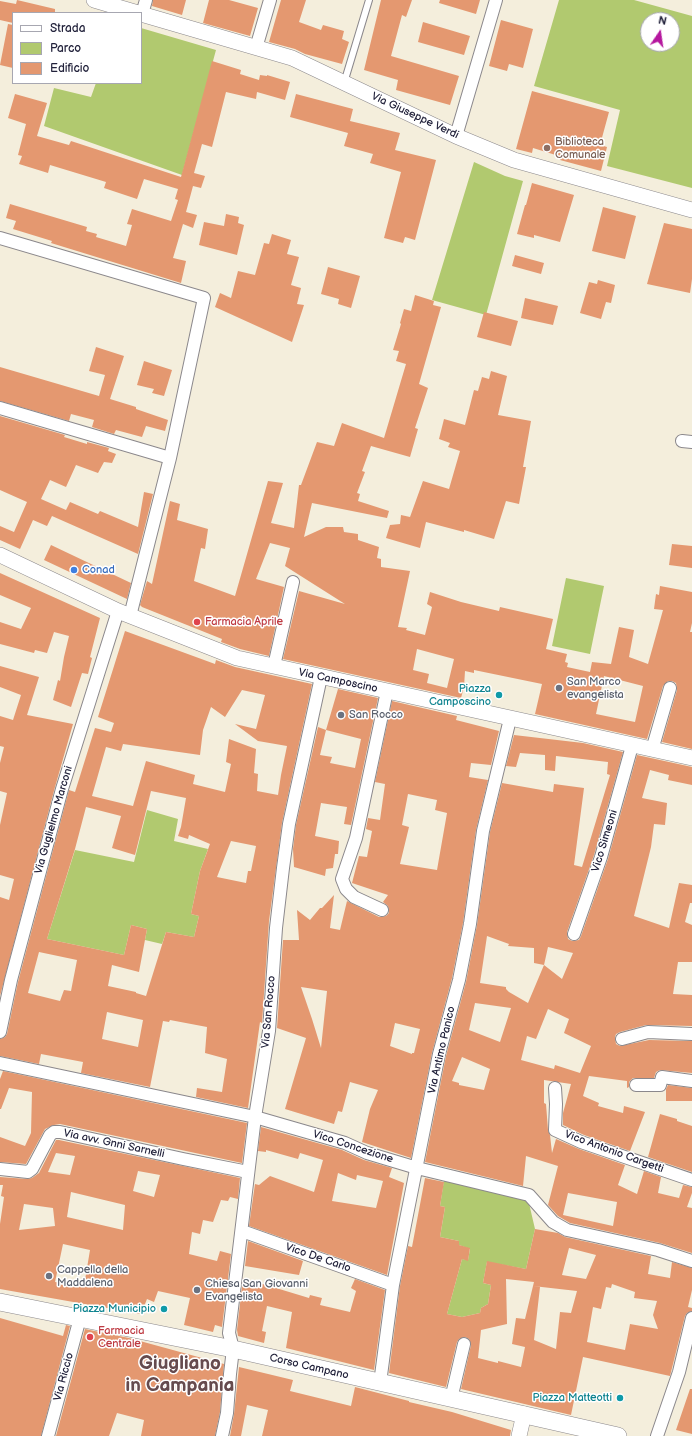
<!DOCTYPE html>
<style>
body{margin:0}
#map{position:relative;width:692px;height:1436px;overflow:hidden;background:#f4eedc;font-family:"Balsamiq Sans",sans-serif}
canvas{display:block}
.legend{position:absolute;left:12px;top:12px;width:130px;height:72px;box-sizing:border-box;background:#fff;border:1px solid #a7a7b1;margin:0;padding:5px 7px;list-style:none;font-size:12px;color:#22223b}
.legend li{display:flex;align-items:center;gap:8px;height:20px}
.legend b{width:20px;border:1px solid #a7a7b1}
.north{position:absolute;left:640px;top:12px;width:40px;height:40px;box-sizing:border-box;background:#fff;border:1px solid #a7a7b1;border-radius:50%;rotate:13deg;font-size:11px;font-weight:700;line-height:16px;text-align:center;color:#22223b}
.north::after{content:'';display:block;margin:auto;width:14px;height:18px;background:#b5179e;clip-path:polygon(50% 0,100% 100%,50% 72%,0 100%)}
</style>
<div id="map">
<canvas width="692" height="1436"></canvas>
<ul class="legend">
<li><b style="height:5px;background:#fff"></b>Strada</li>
<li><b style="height:11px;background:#b1c96f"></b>Parco</li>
<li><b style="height:11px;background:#e49870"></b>Edificio</li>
</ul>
<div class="north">N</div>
</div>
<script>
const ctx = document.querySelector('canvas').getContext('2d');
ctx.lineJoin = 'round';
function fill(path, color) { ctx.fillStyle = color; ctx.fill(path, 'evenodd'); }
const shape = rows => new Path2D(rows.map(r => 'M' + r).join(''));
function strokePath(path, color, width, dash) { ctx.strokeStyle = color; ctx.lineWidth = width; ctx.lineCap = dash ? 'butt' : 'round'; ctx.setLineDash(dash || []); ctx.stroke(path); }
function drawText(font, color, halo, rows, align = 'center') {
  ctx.font = font + ' "Balsamiq Sans",sans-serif'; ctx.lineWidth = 3; ctx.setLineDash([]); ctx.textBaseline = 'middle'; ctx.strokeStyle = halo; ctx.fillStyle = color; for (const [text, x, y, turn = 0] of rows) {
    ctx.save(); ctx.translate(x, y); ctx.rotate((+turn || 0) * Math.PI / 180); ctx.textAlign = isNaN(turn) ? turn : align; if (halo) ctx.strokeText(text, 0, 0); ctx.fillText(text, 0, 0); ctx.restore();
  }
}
const green = shape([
 [559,0,634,0,692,16,692,188,607,166,620,110,534,86],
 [648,20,672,20,672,44,648,44],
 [141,28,216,50,182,175,44,126,54,88,91,97,96,83,141,83],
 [474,162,505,176,523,181,486,315,432,300],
 [566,578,604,586,590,654,552,646],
 [147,810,178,819,174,841,208,849,200,871,191,914,199,916,194,937,166,932,162,944,145,940,147,929,131,925,124,955,47,939,75,850,134,862],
 [444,1180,528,1199,535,1229,526,1269,487,1262,483,1283,491,1285,488,1304,481,1308,480,1313,462,1317,447,1314,462,1259,468,1260,470,1249,459,1245,459,1241,440,1237,445,1207,440,1206]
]);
const building = shape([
 [17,0,55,9,55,13,13,13,13,23,0,20,0,1,16,4],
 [153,0,186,0,182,15,152,6],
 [209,0,229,0,258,8,250,36,203,23],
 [281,0,306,0,299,22,321,30,323,25,344,31,342,39,349,42,342,64,305,54,295,49,269,42],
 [381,0,412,0,406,17,402,15,391,56,459,76,450,105,396,90,398,80,364,70],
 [440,0,480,0,476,14,439,3],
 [501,20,533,29,523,68,509,64,507,71,489,66],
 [423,22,470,36,464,55,418,42],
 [8,24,13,25,13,68,0,65],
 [212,61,241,70,240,74,259,80,260,75,267,76,267,75,290,82,285,100,257,92,256,99,226,92,212,147,202,144,194,173,205,176,201,188,193,186,186,212,197,215,193,228,183,224,173,258,186,261,181,283,51,243,52,241,13,229,16,221,6,218,10,204,87,227,86,231,97,234,96,237,126,246,132,225,127,224,132,209,171,221,178,200,175,199,178,189,144,179,137,199,104,188,106,182,50,165,48,173,19,164,22,156,18,155,26,124,8,118,15,94,47,103,37,136,69,145,71,141,181,177],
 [532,91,609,112,600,145,607,147,601,171,560,160,559,156,533,148,532,153,516,149],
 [296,94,353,109,350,121,400,133,395,150,436,160,415,240,405,237,403,243,384,238,401,172,370,163,373,154,344,146,348,133,290,117],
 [532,183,574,195,560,242,534,235,534,238,517,234,525,205,526,205],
 [603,207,636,216,625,259,592,251],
 [226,214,239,217,238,223,244,225,237,255,199,245,204,222,224,226],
 [664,223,692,229,692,279,690,293,647,284],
 [272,234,291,240,287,254,299,257,291,285,301,288,297,304,304,305,292,342,215,307,220,293,231,298,238,271,255,275,264,243,269,244],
 [515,255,544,263,541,274,512,266],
 [328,267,360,276,351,308,338,304,339,299,321,294],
 [598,280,615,285,611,303,606,302,601,319,580,313,589,282,597,284],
 [415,295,434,301,433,305,441,307,419,384,428,388,415,428,418,429,410,457,371,446,362,471,365,472,357,493,360,494,358,501,389,511,387,518,312,503,304,537,326,527,343,527,344,532,358,534,358,540,379,547,377,558,381,559,381,567,410,571,398,627,407,628,406,630,425,635,432,607,427,604,430,592,461,602,499,611,500,607,553,619,546,649,567,654,565,662,568,663,567,667,590,672,592,662,611,664,619,627,634,630,629,657,648,664,663,610,654,609,656,594,659,595,660,586,692,592,692,623,690,632,692,632,692,749,662,742,677,690,676,683,672,681,668,681,663,686,647,739,535,714,542,684,474,670,474,673,465,671,464,687,461,698,283,659,299,591,345,604,285,566,290,548,270,543,256,579,284,587,269,656,240,649,221,642,222,639,142,607,140,605,147,581,152,584,170,501,180,504,177,520,208,529,205,549,201,548,194,581,235,596,268,481,283,483,271,523,294,528,299,485,301,485,317,442,334,446,342,423,384,438,406,364,396,361,399,351,393,350,401,324,400,323,404,309,411,311],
 [417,649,454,659,447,688,427,683,429,674,413,670],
 [604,676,643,686,635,722,596,714],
 [525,298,558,306,553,325,521,318],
 [484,312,518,321,511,346,477,337],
 [96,347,124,356,110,399,136,407,136,409,168,420,165,431,146,426,142,437,116,430,114,434,92,427,94,420,71,414,69,421,0,401,0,367,99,396,105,375,89,371],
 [144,361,172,370,164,396,152,393,154,389,137,385],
 [491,371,507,376,498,415,531,421,523,467,526,467,519,504,506,501,494,539,464,530,464,532,426,522,420,548,386,538,390,525,400,524,401,515,410,517,423,481,449,489,460,451,448,447,450,443,439,439,444,419,465,425,474,390,478,391,482,377,489,379],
 [0,416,65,435,64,437,87,444,87,442,109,448,108,451,116,454,112,463,104,462,98,473,76,465,66,487,50,480,41,499,66,510,70,502,98,514,100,511,138,527,144,492,153,494,138,554,52,516,47,526,33,520,20,549,0,540,0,526,14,532,27,502,0,490],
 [672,544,692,546,692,568,669,565],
 [51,545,131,583,127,599,44,560],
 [0,573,100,618,90,657,92,658,88,674,82,673,71,707,53,700,58,680,60,681,64,657,69,636,54,632,47,653,35,650,34,653,0,644,0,622,21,629,31,608,0,595],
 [125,631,215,664,216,660,235,667,312,684,282,823,269,921,262,1023,260,1022,248,1108,196,1097,197,1088,222,1092,227,1059,205,1053,207,1027,170,1020,169,1022,163,1021,150,1087,81,1073,83,1062,41,1054,39,1064,0,1056,0,1039,5,1037,7,1034,18,982,69,790,75,792,95,728,111,732,114,723,98,717],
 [242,690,265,695,256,729,235,724,258,741,287,746,281,775,278,795,257,791,258,774,254,773,256,749,229,739,226,762,231,764,225,792,193,784,195,775,146,761,133,806,92,796,106,747,121,751,123,744,200,755,203,730,211,707,225,717],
 [151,791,186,798,181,827,178,836,188,839,189,835,210,844,200,871,191,914,199,916,194,937,166,932,146,996,136,993,136,992,108,986,112,965,139,972,147,929,131,925,124,955,47,939,75,849,86,807,121,816,112,848,135,855],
 [231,841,256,846,251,871,248,871,246,883,217,877],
 [39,952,77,960,71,991,64,990,60,1001,28,993],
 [107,1012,143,1020,138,1047,102,1039],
 [0,666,39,677,27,715,73,724,55,787,0,996,0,897,9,900,14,879,0,875,0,825,7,793,0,791,0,763,4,747,0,746,0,716,13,720,21,695,0,687],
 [338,689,378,698,351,825,344,824,347,807,321,803,315,836,339,841,338,854,335,854,333,868,326,869,325,876,294,867,293,849,296,825,318,727,326,730,320,755,332,757,330,763,355,768,361,739,326,730],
 [392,701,457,716,456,720,499,731,491,765,471,763,469,777,488,780,476,830,463,923,452,978,432,1053,411,1158,362,1142,370,1109,378,1090,350,1082,342,1112,338,1111,334,1124,285,1109,306,1038,277,1028,283,940,299,940,297,910,310,920,320,908,322,908,334,895,330,928,340,930,347,901,379,917,386,916,389,913,388,906,383,902,388,895,352,883,359,856,367,857,372,831,366,829,368,818,380,820,385,784,375,782],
 [408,794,437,800,435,810,447,813,437,870,400,864,409,827,402,825],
 [301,987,327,991,321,1048,312,1019],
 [395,1023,420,1029,414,1053,412,1053,412,1054,390,1046],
 [514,735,583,743,623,752,594,855,567,932,568,939,572,941,579,940,581,936,608,859,637,755,692,767,692,785,668,780,669,775,650,770,642,798,667,803,665,825,654,824,651,847,634,916,669,928,679,883,692,885,692,903,690,903,685,922,692,925,692,962,678,962,673,994,692,995,692,1026,646,1025,620,1032,616,1034,615,1037,616,1044,620,1046,649,1040,692,1041,692,1073,660,1070,656,1072,654,1078,633,1078,629,1082,629,1087,627,1088,627,1081,589,1076,583,1096,599,1103,598,1106,623,1113,624,1106,645,1112,630,1151,584,1135,563,1125,563,1113,571,1084,544,1080,544,1103,546,1104,548,1130,550,1135,552,1153,556,1139,579,1149,625,1165,618,1185,637,1194,644,1171,661,1177,658,1193,679,1198,683,1185,692,1187,692,1193,687,1207,692,1208,692,1253,660,1243,570,1223,558,1216,548,1205,558,1166,526,1156,523,1186,425,1162,446,1056,466,982,477,925,490,832,502,783,553,792,554,784,584,788,574,865,582,867,610,775,607,774,608,762,556,756,555,771,545,770,545,755,520,753,516,767,506,766],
 [487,936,509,944,508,946,534,948,534,963,544,965,548,947,573,953,562,979,544,965,528,1003,509,992,506,989,506,987,480,983],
 [475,1003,511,1008,500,1042,469,1030],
 [548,1009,569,1019,564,1033,591,1046,580,1073,555,1065,554,1069,521,1060,527,1036,536,1039],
 [462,1057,490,1069,484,1090,459,1085,459,1083,452,1081],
 [568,1193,617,1202,613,1226,563,1215],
 [3,1071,247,1123,242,1163,60,1124,54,1125,45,1129,26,1164,0,1162,0,1137,25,1146,31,1133,32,1092,9,1088,1,1109,0,1109,0,1079],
 [668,1085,692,1088,692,1101,666,1101,666,1089],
 [660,1114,677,1119,677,1121,692,1126,692,1172,648,1157],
 [261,1127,342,1150,364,1160,392,1168,389,1177,404,1183,387,1275,249,1226,255,1184,259,1185,270,1176,314,1192,323,1160,300,1153,298,1159,266,1150,266,1152,258,1151],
 [338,1173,356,1180,357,1175,383,1181,376,1208,332,1201],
 [56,1140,59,1140,240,1178,238,1199,230,1197,228,1201,221,1200,213,1222,203,1220,200,1234,192,1232,189,1254,217,1261,220,1251,231,1254,222,1327,215,1325,213,1332,184,1325,190,1298,158,1291,154,1302,147,1299,141,1314,0,1289,0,1224,4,1197,1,1196,3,1185,0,1185,0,1177,27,1179,32,1178,39,1173],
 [56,1153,75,1156,70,1175,48,1172],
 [138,1171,160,1175,154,1197,133,1191],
 [71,1192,125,1205,123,1230,67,1217],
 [24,1204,53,1208,55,1226,19,1230],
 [63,1244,90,1250,84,1286,55,1282],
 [425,1178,444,1182,440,1206,445,1207,440,1237,459,1241,459,1245,470,1248,468,1261,462,1259,447,1314,462,1317,480,1313,481,1308,488,1304,491,1285,483,1283,487,1261,526,1269,535,1229,558,1233,565,1237,651,1256,648,1274,670,1278,672,1262,692,1268,692,1290,688,1307,692,1308,692,1311,687,1313,685,1316,670,1376,583,1357,571,1415,461,1389,471,1345,469,1339,465,1337,459,1339,457,1342,446,1387,389,1373,400,1286,408,1246,412,1247],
 [569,1248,596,1255,586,1279,562,1275],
 [506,1279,534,1282,533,1286,577,1291,571,1313,560,1312,556,1349,534,1340,540,1287,533,1286,525,1319,516,1318,512,1344,525,1347,521,1367,498,1361,498,1363,478,1358,481,1330,507,1324],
 [612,1284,635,1292,634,1298,657,1301,653,1315,658,1329,630,1324,625,1350,587,1342,593,1307,601,1309,606,1287,611,1288],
 [248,1241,303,1261,299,1275,245,1266],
 [243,1278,309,1298,310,1295,322,1298,320,1305,350,1312,356,1291,351,1288,355,1279,385,1290,374,1370,286,1348,292,1312,267,1306,262,1331,266,1332,264,1343,238,1336,237,1330],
 [0,1318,63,1336,66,1325,70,1326,41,1436,0,1436],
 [85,1329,129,1338,224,1364,220,1412,215,1436,141,1436,144,1420,117,1413,109,1436,56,1436],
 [239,1367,293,1380,290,1391,351,1406,355,1387,409,1401,409,1402,452,1412,511,1430,510,1436,262,1436,268,1410,247,1405,241,1436,230,1436,234,1414],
 [690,1389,692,1389,692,1434,676,1430]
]);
const service = shape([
 [344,83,369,0]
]);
const minor = shape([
 [142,14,146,0],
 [256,48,270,0],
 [456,136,496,0],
 [0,238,204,298,170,458,130,616],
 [0,408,170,458],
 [682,441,692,442],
 [274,666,293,582],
 [652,750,670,688],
 [382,910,354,897,346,889,342,879,356,838,387,691],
 [574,934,601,857,632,746],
 [0,1032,11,980,62,789,118,611],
 [622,1039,648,1032,692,1034],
 [0,1063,255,1117,345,1143,367,1153,417,1168,529,1195,553,1222,567,1230,658,1250,692,1261],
 [636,1085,660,1085,662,1077,692,1081],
 [555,1088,556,1104,555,1130,581,1142,692,1180],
 [0,1169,28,1172,32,1169,50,1135,54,1132,60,1132,183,1159,248,1172],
 [242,1231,393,1285],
 [380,1383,393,1285,439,1054,459,980,470,924,483,831,510,719],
 [451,1399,464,1344],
 [48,1436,80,1318],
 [222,1436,227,1413,230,1374,233,1349,229,1333,255,1117,269,1031,276,928,283,868,289,824,321,677],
 [657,1436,679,1372,692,1318]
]);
const tertiary = shape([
 [94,0,138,13],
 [141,14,292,58,456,136,514,160,692,210],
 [0,555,118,611,237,658,692,758],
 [519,1436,524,1414]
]);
const secondary = shape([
 [0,1302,233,1349,618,1436]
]);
const markers = [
 [547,148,4,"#8d6e63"],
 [74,570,4,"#3f7fe0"],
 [197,622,4,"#e0444e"],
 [559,688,4,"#6b7280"],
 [499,695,4,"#0f9aa8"],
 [341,715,4,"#6b7280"],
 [49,1276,4,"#6b7280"],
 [197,1290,4,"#6b7280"],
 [164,1309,4,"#0f9aa8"],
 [90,1337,4,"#e0444e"],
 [620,1398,4,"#0f9aa8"]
];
const streetNames = [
 ["Via Giuseppe Verdi",415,116,25],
 ["Via Camposcino",338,681,12],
 ["Via Guglielmo Marconi",54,820,-74],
 ["Vico Simeoni",605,841,-73],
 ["Via San Rocco",269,1012,-85],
 ["Via Antimo Panico",442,1050,-77],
 ["Via avv. Gnni Sarnelli",114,1144,12],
 ["Vico Concezione",353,1147,18],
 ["Vico Antonio Cargetti",614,1152,20],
 ["Vico De Carlo",318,1258,19],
 ["Corso Campano",309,1367,13],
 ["Via Riccio",64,1377,-75]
];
const educationNames = [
 ["Biblioteca",555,142],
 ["Comunale",555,155]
];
const shopNames = [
 ["Conad",82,570]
];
const healthNames = [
 ["Farmacia Aprile",205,622],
 ["Farmacia",98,1331],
 ["Centrale",98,1344]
];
const worshipNames = [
 ["San Marco",567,682],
 ["evangelista",567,695],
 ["San Rocco",349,715],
 ["Cappella della",57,1270],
 ["Maddalena",57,1283],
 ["Chiesa San Giovanni",205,1284],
 ["Evangelista",205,1297]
];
const cultureNames = [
 ["Piazza",491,689],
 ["Camposcino",491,702],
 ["Piazza Municipio",156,1309],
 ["Piazza Matteotti",612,1398]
];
const townNames = [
 ["Giugliano",180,1364],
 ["in Campania",180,1386]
];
fill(green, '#b1c96f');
fill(building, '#e49870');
strokePath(service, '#8b888c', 8);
strokePath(minor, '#8b888c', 14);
strokePath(tertiary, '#8b888c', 16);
strokePath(secondary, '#8b888c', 18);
strokePath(service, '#fff', 6);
strokePath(minor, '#fff', 12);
strokePath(tertiary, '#fff', 15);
strokePath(secondary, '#fff', 17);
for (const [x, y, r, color] of markers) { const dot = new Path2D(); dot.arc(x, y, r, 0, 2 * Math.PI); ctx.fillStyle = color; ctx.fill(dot); strokePath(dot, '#fff', 1.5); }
drawText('11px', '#22223b', '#fff', streetNames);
drawText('11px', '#785e54', '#fff', educationNames, 'left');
drawText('11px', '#366cbe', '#fff', shopNames, 'left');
drawText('11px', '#be3a42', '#fff', healthNames, 'left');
drawText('11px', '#5b616d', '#fff', worshipNames, 'left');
drawText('11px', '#0d838f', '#fff', cultureNames, 'right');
drawText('bold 19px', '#664b4e', '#fff', townNames);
</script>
